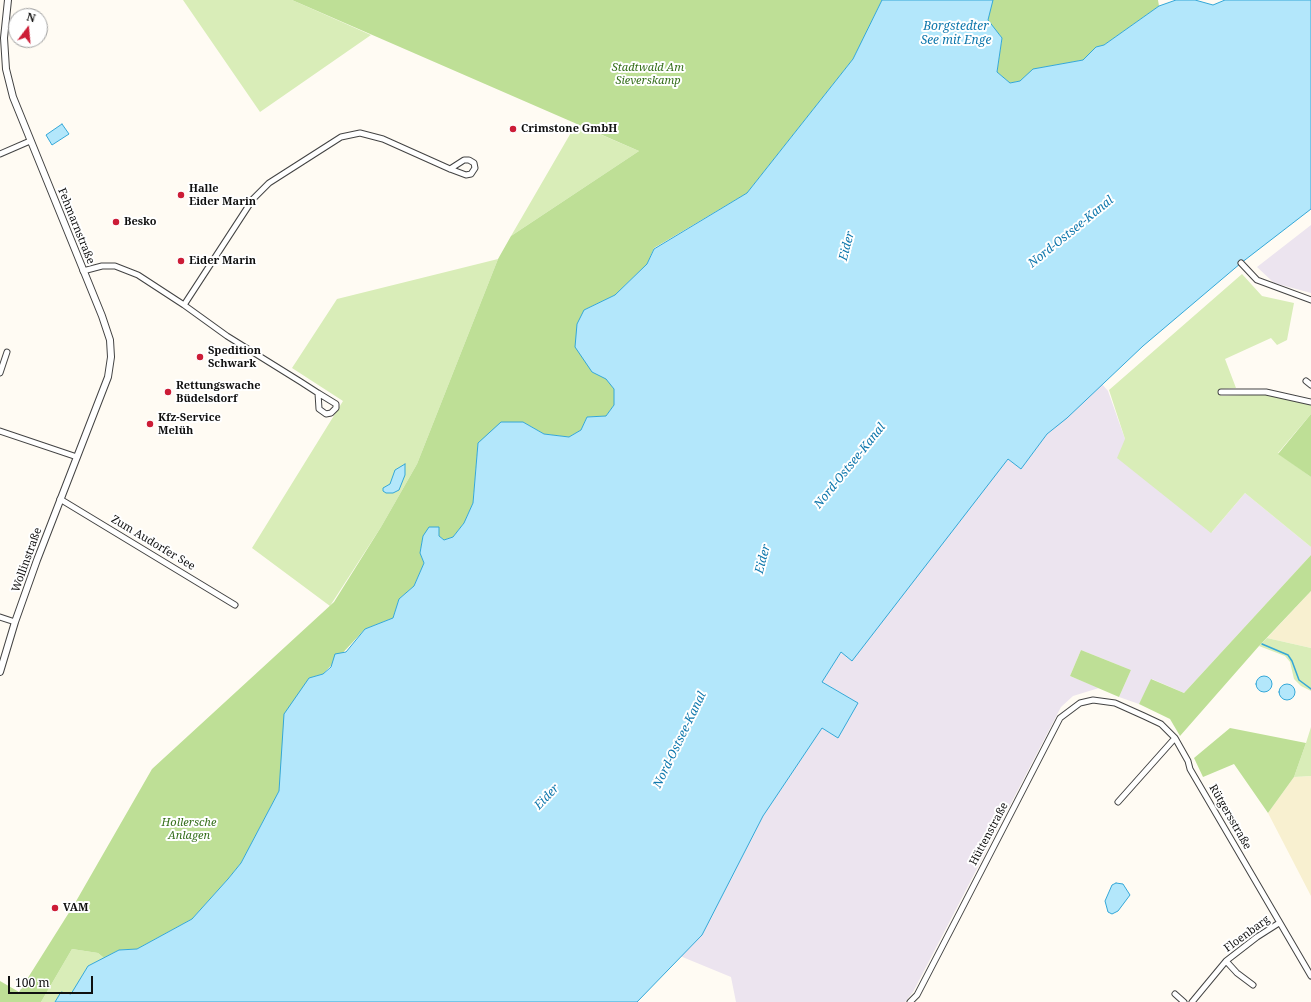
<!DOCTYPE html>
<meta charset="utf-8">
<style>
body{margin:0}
#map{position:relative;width:1311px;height:1002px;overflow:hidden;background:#fffbf3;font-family:"Noto Serif",serif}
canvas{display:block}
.north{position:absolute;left:8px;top:8px;width:40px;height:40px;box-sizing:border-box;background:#fff;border:1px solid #9f9f9f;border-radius:50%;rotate:16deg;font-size:11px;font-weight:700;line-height:16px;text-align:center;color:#101010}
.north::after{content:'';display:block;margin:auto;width:14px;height:18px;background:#cc1c36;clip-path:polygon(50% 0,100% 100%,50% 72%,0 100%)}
.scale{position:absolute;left:8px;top:976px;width:85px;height:18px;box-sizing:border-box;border:2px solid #101010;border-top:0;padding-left:5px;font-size:12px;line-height:14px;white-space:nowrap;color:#101010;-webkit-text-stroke:3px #fff;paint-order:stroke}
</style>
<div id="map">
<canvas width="1311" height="1002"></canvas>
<div class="north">N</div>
<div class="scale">100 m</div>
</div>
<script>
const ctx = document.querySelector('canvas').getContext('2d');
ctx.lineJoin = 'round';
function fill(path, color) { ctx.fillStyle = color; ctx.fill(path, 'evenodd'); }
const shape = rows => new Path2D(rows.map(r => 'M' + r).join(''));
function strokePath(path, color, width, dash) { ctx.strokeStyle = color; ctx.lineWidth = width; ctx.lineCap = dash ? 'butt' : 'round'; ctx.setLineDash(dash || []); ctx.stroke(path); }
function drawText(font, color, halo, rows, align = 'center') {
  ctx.font = font + ' "Noto Serif",serif'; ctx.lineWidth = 4; ctx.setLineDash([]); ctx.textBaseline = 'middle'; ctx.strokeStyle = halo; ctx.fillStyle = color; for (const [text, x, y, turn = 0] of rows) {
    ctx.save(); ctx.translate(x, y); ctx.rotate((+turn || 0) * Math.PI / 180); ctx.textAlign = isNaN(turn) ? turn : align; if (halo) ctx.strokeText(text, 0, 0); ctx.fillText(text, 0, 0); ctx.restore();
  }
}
const industrial = shape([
 [1311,225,1311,293,1274,283,1257,267],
 [1102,384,1108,391,1125,439,1212,532,1245,493,1311,547,1311,555,1184,693,1152,679,1139,704,1119,697,1131,670,1081,650,1070,676,1099,688,1073,696,1061,707,913,992,905,1002,736,1002,731,977,680,956,702,935,763,816,822,728,838,738,858,703,822,682,841,652,852,660,1008,458,1021,469,1047,434]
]);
const farmland = shape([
 [1311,591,1311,648,1267,638],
 [1311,776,1311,896,1268,813,1294,777]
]);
const green = shape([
 [183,0,292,0,371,35,260,112],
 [576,124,639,151,511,236],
 [498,259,417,464,381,527,330,606,252,548,343,401,292,368,337,299],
 [1242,274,1262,296,1294,303,1287,340,1277,345,1271,338,1225,359,1236,388,1219,389,1221,396,1266,394,1311,405,1311,414,1278,453,1311,477,1311,547,1245,493,1211,533,1117,458,1125,439,1109,390],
 [1267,638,1311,648,1311,691,1301,686,1294,679,1290,662,1285,656,1259,646],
 [1311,727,1311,776,1294,777,1306,743],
 [72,949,98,953,104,958,88,966,71,995,61,993,55,1002,41,1002]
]);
const forest = shape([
 [292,0,882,0,853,59,747,193,654,248,647,264,615,295,584,310,592,372,607,379,614,389,614,405,606,416,587,417,581,430,569,437,544,434,523,422,478,443,473,503,464,523,453,537,444,540,439,536,423,536,420,553,424,563,414,586,399,599,393,618,365,629,323,674,309,678,281,772,279,791,241,863,228,879,192,919,137,949,119,950,104,958,98,953,72,949,41,1002,0,1002,0,981,19,992,75,903,152,769,334,602,381,527,417,464,498,259,511,236,639,151],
 [993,0,1158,0,1159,6,1104,45,1096,47,1083,60,1034,69,1020,81,1010,83,997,72,1002,38,987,20],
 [1311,414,1311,477,1278,454],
 [1311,555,1311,591,1259,646,1180,736,1170,719,1139,704,1151,679,1184,693],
 [1081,650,1131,670,1119,697,1070,676],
 [1230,728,1306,743,1294,777,1268,813,1234,764,1203,777,1194,758]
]);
const water = shape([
 [882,0,993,0,988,20,1002,38,997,72,1010,83,1020,81,1033,69,1083,60,1096,47,1104,45,1159,6,1176,0,1195,0,1213,5,1225,0,1311,0,1311,209,1241,263,1143,346,1067,418,1047,434,1021,469,1008,459,852,661,841,652,822,682,858,703,838,738,822,728,763,816,702,935,637,1002,55,1002,61,992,71,994,88,966,119,950,137,949,192,919,228,879,241,863,279,791,284,714,309,678,323,674,331,667,335,654,346,652,365,629,393,618,399,599,414,586,424,563,420,553,423,536,429,527,439,527,439,536,444,540,453,537,464,523,473,503,478,443,501,422,523,422,544,434,569,437,581,430,587,417,606,416,614,405,614,389,606,379,592,372,575,347,577,324,584,310,615,295,647,264,654,249,747,193,853,59,882,0],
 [62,124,69,134,52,145,46,135,62,124],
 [405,464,405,475,399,490,393,493,386,493,383,491,383,488,390,484,395,470,405,464],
 '1256 684a8 8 0 1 1 16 0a8 8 0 1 1-16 0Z',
 '1279 692a8 8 0 1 1 16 0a8 8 0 1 1-16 0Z',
 [1116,883,1123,884,1130,895,1118,911,1112,914,1108,912,1105,901,1112,885,1116,883]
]);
const stream = shape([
 [1262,644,1288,655,1292,661,1299,680,1311,689]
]);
const minor = shape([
 [0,154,30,141],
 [1241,263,1257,280,1311,300],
 [83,271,102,266,115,266,138,275,184,305,227,336,301,382,318,393,336,404,336,408,331,413,326,414,319,409,318,393],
 [184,305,253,199,269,183,341,137,360,133,383,139,450,169,466,175,471,174,475,168,474,163,469,160,464,160,450,169],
 [0,373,7,352],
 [1306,381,1311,385],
 [1221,392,1266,392,1311,402],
 [0,431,77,457],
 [60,499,235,605],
 [0,617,15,622],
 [1118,802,1175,738],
 [1226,961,1237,973,1253,985],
 [1175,994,1184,1002],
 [910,1002,917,995,958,916,1060,718,1080,703,1093,700,1115,703,1144,716,1161,724,1175,738,1188,761,1190,769,1311,976],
 [1192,1002,1226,961,1257,937,1279,923]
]);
const tertiary = shape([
 [0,672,15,622,37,560,108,377,111,357,110,340,102,316,13,97,6,69,4,38,8,0]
]);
const markers = [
 [513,129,4,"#cc1c36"],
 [181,195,4,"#cc1c36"],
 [116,222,4,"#cc1c36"],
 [181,261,4,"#cc1c36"],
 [200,357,4,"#cc1c36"],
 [168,392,4,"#cc1c36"],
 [150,424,4,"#cc1c36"],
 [55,908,4,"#cc1c36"]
];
const parkNames = [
 ["Stadtwald Am",648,68],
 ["Sieverskamp",648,81],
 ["Hollersche",189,823],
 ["Anlagen",189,836]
];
const poiNames = [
 ["Crimstone GmbH",521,129],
 ["Halle",189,189],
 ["Eider Marin",189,202],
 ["Besko",124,222],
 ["Eider Marin",189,261],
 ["Spedition",208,351],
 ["Schwark",208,364],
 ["Rettungswache",176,386],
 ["Büdelsdorf",176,399],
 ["Kfz-Service",158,418],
 ["Melüh",158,431],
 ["VAM",63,908]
];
const streetNames = [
 ["Fehmarnstraße",76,226,68],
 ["Zum Audorfer See",153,543,31],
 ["Wollinstraße",27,560,-70],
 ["Rütgersstraße",1230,817,60],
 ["Hüttenstraße",989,834,-62],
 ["Floenbarg",1247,934,-36]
];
const waterNames = [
 ["Borgstedter",956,27],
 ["See mit Enge",956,41],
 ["Nord-Ostsee-Kanal",1071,232,-39],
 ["Eider",847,246,-75],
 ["Nord-Ostsee-Kanal",850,466,-51],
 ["Eider",763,559,-75],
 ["Nord-Ostsee-Kanal",680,740,-64],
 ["Eider",547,797,-46]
];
fill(industrial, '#ece4ef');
fill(farmland, '#f8f0d0');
fill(green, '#d9edb8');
fill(forest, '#bedf96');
fill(water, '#b3e7fb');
strokePath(water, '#34a7d7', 1);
strokePath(stream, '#34a7d7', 1.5);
strokePath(minor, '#434343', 7);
strokePath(tertiary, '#434343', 8);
strokePath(minor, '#fff', 5);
strokePath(tertiary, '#fff', 6);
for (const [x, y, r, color] of markers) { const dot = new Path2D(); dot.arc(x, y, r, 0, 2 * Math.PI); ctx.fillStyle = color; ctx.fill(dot); strokePath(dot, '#fff', 1.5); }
drawText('italic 11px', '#346e1a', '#fff', parkNames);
drawText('bold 11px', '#101010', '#fff', poiNames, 'left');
drawText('11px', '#101010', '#fff', streetNames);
drawText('italic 12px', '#0e77ac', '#fff', waterNames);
</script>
